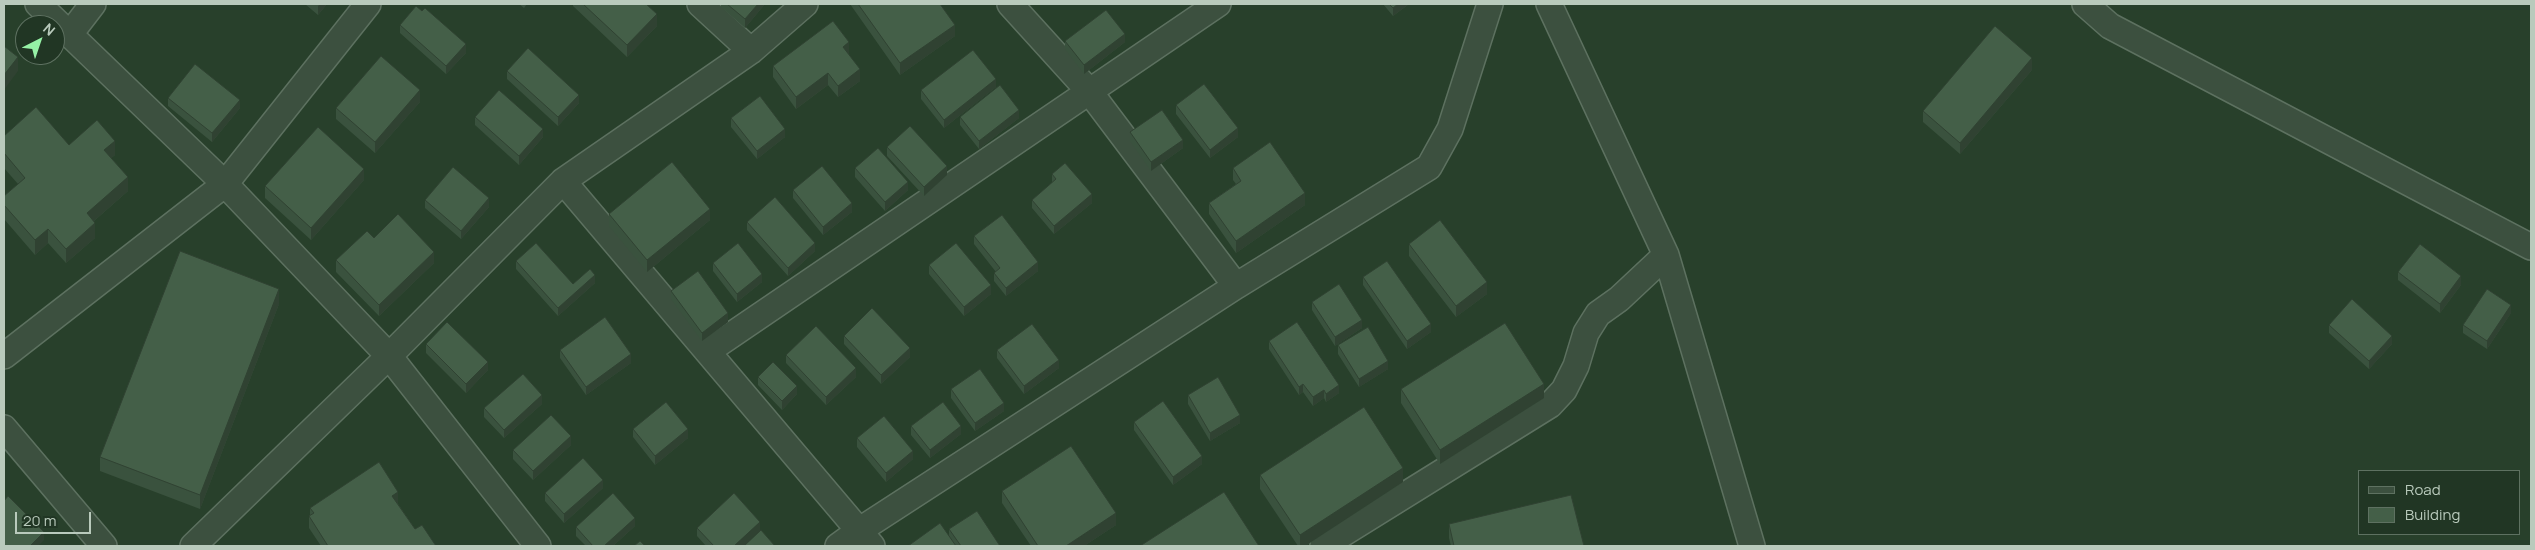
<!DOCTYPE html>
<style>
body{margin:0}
#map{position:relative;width:2535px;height:550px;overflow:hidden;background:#28402b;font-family:Manrope,sans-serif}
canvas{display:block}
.frame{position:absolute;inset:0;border:5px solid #b9cabc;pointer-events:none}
.legend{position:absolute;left:2358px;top:470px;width:162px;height:65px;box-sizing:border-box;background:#213624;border:1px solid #5e7161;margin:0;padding:6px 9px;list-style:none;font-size:15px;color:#b9cabc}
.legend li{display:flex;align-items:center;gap:10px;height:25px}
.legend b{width:25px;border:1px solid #5e7161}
.north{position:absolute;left:15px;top:15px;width:50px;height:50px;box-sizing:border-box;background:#213624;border:1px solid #5e7161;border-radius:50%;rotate:41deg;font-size:14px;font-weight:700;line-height:20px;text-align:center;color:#b9cabc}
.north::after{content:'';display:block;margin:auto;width:18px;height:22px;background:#96f2a6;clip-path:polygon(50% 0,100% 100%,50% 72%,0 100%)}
.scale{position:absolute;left:15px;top:512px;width:76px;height:22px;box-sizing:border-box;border:2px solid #b9cabc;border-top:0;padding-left:6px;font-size:15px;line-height:18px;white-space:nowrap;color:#b9cabc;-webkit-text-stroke:4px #213624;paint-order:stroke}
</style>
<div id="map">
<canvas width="2535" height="550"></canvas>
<div class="frame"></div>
<ul class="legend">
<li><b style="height:6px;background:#3c503f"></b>Road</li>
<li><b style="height:14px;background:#445f48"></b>Building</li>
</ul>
<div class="north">N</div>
<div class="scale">20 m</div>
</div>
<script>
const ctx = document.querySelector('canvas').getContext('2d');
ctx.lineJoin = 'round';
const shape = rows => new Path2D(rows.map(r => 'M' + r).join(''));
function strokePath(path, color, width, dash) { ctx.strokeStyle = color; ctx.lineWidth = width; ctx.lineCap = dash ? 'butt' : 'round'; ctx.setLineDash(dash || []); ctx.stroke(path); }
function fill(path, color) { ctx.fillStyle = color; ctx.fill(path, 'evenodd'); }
const minor = shape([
 [38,4,225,184,389,356,538,546],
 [700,4,751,51],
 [1010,4,1089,91,1236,286],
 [1549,4,1666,255,1752,546],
 [2085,4,2110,26,2531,247],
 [70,34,93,4],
 [563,181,872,546],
 [708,351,1218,4],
 [4,356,225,184,368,4],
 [4,428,104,546],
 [193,546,389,356,563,181,751,51,805,4],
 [838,546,860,530,1236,286,1429,167,1450,129,1490,4],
 [1323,546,1550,405,1564,390,1576,366,1586,333,1598,314,1619,299,1666,255]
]);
const wall = shape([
 [305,4,327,4,318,15],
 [519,4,527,4,524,8],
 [573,4,646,4,657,26,627,57,573,6],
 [721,4,765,4,745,28,721,7],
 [850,4,940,4,955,36,900,75],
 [1383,4,1409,4,1393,16],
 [400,25,466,53,446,74,400,33],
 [1065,41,1125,42,1084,74,1065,49],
 [849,54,860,81,838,97,828,85,796,109,773,77,773,66],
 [2032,70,1960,154,1923,122,1923,111],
 [507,71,579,103,558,126,507,79],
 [996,87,944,128,921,99,921,90],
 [168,98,240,108,212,142,168,106],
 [420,102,375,153,336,119,336,108],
 [1176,105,1238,137,1210,158,1176,114],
 [475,117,543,137,519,165,475,125],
 [960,117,1019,118,979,149,960,125],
 [731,118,785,137,757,159,731,127],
 [1130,132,1183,148,1151,171,1130,141],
 [4,136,69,145,115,155,111,158,128,191,94,221,95,238,66,263,48,243,35,255,4,219,4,196,18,184,4,168],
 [887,147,947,175,924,196,887,156],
 [855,168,908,190,885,211,855,177],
 [1233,168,1305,205,1236,253,1209,214,1209,203,1236,184,1233,180],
 [1052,174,1092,203,1054,234,1032,208,1032,200,1052,183],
 [364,180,311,240,265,198,265,186],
 [793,190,852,212,823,235,793,198],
 [425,200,489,207,461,239,425,208],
 [609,214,710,220,647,272,609,226],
 [747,222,815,251,788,276,747,230],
 [974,236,1038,271,1006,296,994,281,994,273,996,272,974,244],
 [374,238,434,263,379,316,336,272,336,260],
 [1409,244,1487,294,1456,317,1409,256],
 [516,261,573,284,595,283,558,316,516,269],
 [713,263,762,282,737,302,713,271],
 [929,265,991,294,964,316,929,274],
 [2398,272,2461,285,2440,313,2398,280],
 [1363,277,1431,332,1407,349,1363,285],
 [671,291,728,322,702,341,671,299],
 [1312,302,1362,328,1335,346,1312,310],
 [279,304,200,509,100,471,100,457],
 [2511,313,2487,349,2463,333,2463,325],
 [2329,325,2392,344,2369,369,2329,333],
 [844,336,910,357,881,384,844,344],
 [1269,341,1339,393,1326,402,1324,398,1313,406,1303,392,1299,395,1269,349],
 [426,344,488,370,466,393,426,353],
 [1338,345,1388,369,1359,387,1338,354],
 [560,350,631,363,586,395,560,358],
 [997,350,1059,368,1024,394,997,358],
 [786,355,856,377,826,405,786,363],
 [758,377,797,394,782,410,758,385],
 [951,389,1004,411,975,431,951,398],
 [1401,389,1544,398,1440,464,1401,403],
 [1188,395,1240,423,1210,441,1188,404],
 [542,404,504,438,484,417,484,408],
 [1134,422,1202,464,1173,485,1134,430],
 [911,426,961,434,930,458,911,435],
 [633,429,688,438,655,465,633,437],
 [857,438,913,459,886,482,857,447],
 [571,445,533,480,513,459,513,450],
 [1260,475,1403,482,1305,546,1298,546,1260,489],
 [603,488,564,523,545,501,545,493],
 [1002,491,1116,525,1084,546,1031,546,1002,503],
 [398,503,398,504,415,529,436,546,321,546,309,528,309,516,310,515,310,508],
 [1449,524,1584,546,1451,546,1449,538],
 [635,526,613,546,586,546,576,536,576,527],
 [697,528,744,546,706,546,697,536],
 [949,529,1000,546,908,546,949,537]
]);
const shadedWall = shape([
 [320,4,327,4,318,15,318,6],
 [758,4,765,4,745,28,745,19],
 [1398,4,1409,4,1393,16,1393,8],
 [657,14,657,26,627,57,627,45],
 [955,25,955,36,900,75,900,63],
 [1125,34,1125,42,1084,74,1084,65],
 [849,42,849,54,843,58,843,47],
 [466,44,466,53,446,74,446,66],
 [18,57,18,71,4,90,4,75],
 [2032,58,2032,70,1960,154,1960,143],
 [860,69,860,81,838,97,838,86],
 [828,73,828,85,796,109,796,97],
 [996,79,996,87,944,128,944,120],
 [420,90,420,102,375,153,375,142],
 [579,95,579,103,558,126,558,117],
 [240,100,240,108,212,142,212,133],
 [1019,110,1019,118,979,149,979,141],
 [1238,128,1238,137,1210,158,1210,150],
 [543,129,543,137,519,165,519,156],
 [785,129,785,137,757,159,757,151],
 [1183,140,1183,148,1151,171,1151,162],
 [115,141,115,155,104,164,104,150],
 [947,166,947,175,924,196,924,187],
 [364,169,364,180,311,240,311,228],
 [128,177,128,191,87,227,87,213],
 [908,182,908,190,885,211,885,202],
 [1305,193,1305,205,1236,253,1236,241],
 [1092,194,1092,203,1054,234,1054,226],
 [489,198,489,207,461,239,461,231],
 [852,203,852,212,823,235,823,227],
 [710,209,710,220,647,272,647,260],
 [95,223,95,238,66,263,66,249],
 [48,229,48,243,35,255,35,240],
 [815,243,815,251,788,276,788,268],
 [434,252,434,263,379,316,379,305],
 [1038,262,1038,271,1006,296,1006,288],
 [762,274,762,282,737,302,737,294],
 [595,275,595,283,558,316,558,308],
 [2461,276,2461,285,2440,313,2440,304],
 [1487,282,1487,294,1456,317,1456,306],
 [991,285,991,294,964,316,964,307],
 [279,289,279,304,200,509,200,495],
 [2511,305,2511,313,2487,349,2487,341],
 [728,313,728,322,702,341,702,333],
 [1362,320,1362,328,1335,346,1335,337],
 [1431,324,1431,332,1407,349,1407,341],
 [2392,336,2392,344,2369,369,2369,361],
 [910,348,910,357,881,384,881,375],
 [631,354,631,363,586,395,586,387],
 [1059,360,1059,368,1024,394,1024,386],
 [1388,361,1388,369,1359,387,1359,379],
 [488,362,488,370,466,393,466,384],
 [856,368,856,377,826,405,826,397],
 [1303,384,1303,392,1299,395,1299,387],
 [1544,384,1544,398,1440,464,1440,450],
 [1339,385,1339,393,1326,402,1326,394],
 [797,386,797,394,782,410,782,401],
 [1324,390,1324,398,1313,406,1313,397],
 [542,395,542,404,504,438,504,430],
 [1004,403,1004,411,975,431,975,423],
 [1240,415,1240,423,1210,441,1210,433],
 [961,426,961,434,930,458,930,450],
 [688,429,688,438,655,465,655,456],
 [571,436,571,445,533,480,533,471],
 [913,451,913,459,886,482,886,473],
 [1202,456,1202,464,1173,485,1173,477],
 [1403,468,1403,482,1305,546,1300,546,1300,535],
 [603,480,603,488,564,523,564,514],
 [398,492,398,503,392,508,392,496],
 [1116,513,1116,525,1084,546,1066,546],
 [635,518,635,526,613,546,604,546],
 [760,522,760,531,744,546,734,546],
 [44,532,44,540,38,546,30,546]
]);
const building = shape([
 [583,4,646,4,657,14,627,45,583,4],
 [727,4,758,4,745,19,727,4],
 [858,4,940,4,955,25,900,63,858,4],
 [1389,4,1398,4,1393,8,1389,4],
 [416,6,422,11,425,8,466,44,446,66,400,25,416,6],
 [1106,10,1125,34,1084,65,1065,41,1106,10],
 [833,21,849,42,843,47,860,69,838,86,828,73,796,97,773,66,833,21],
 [1995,26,2032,58,1960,143,1923,111,1995,26],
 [4,46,18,57,4,75,4,46],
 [528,48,579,95,558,117,507,71,528,48],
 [973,50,996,79,944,120,921,90,973,50],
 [381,56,420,90,375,142,336,108,381,56],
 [195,64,240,100,212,133,168,98,195,64],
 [1204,84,1238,128,1210,150,1176,105,1204,84],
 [1000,85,1019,110,979,141,960,117,1000,85],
 [499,90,543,129,519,156,475,117,499,90],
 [760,96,785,129,757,151,731,118,760,96],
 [36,107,69,145,97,120,115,141,104,150,128,177,87,213,95,223,66,249,48,229,35,240,4,205,4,196,25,178,4,153,4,136,36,107],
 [1162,110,1183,140,1151,162,1130,132,1162,110],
 [910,126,947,166,924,187,887,147,910,126],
 [318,127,364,169,311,228,265,186,318,127],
 [1270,142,1305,193,1236,241,1209,203,1241,181,1233,168,1270,142],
 [878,148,908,182,885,202,855,168,878,148],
 [672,162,710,209,647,260,609,214,672,162],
 [1065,163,1092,194,1054,226,1032,200,1056,179,1052,174,1065,163],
 [822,166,852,203,823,227,793,190,822,166],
 [453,167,489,198,461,231,425,200,453,167],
 [775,197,815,243,788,268,747,222,775,197],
 [398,214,434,252,379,305,336,260,367,231,374,238,398,214],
 [1002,215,1038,262,1006,288,994,273,1000,268,974,236,1002,215],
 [1440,220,1487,282,1456,306,1409,244,1440,220],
 [536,243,573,284,590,269,595,275,558,308,516,261,536,243],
 [738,243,762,274,737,294,713,263,738,243],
 [956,243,991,285,964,307,929,265,956,243],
 [2420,244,2461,276,2440,304,2398,272,2420,244],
 [180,251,279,289,200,495,100,457,180,251],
 [1387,261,1431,324,1407,341,1363,277,1387,261],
 [698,271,728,313,702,333,671,291,698,271],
 [1339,284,1362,320,1335,337,1312,302,1339,284],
 [2487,289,2511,305,2487,341,2463,325,2487,289],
 [2352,299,2392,336,2369,361,2329,325,2352,299],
 [872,308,910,348,881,375,844,336,872,308],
 [605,317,631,354,586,387,560,350,605,317],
 [447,322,488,362,466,384,426,344,447,322],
 [1297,322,1339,385,1326,394,1324,390,1313,397,1303,384,1299,387,1269,341,1297,322],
 [1505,323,1544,384,1440,450,1401,389,1505,323],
 [1032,324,1059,360,1024,386,997,350,1032,324],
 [816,326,856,368,826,397,786,355,816,326],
 [1368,327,1388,361,1359,379,1338,345,1368,327],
 [773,362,797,386,782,401,758,377,773,362],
 [980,369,1004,403,975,423,951,389,980,369],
 [523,374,542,395,504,430,484,408,523,374],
 [1218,377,1240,415,1210,433,1188,395,1218,377],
 [1163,401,1202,456,1173,477,1134,422,1163,401],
 [666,402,688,429,655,456,633,429,666,402],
 [943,402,961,426,930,450,911,426,943,402],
 [1364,407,1403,468,1300,535,1260,475,1364,407],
 [551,415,571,436,533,471,513,450,551,415],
 [884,416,913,451,886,473,857,438,884,416],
 [1071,446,1116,513,1066,546,1038,546,1002,491,1071,446],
 [583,458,603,480,564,514,545,493,583,458],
 [379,462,398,492,392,496,415,529,422,525,436,546,328,546,309,516,314,513,310,508,379,462],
 [1224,492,1259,546,1140,546,1224,492],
 [613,493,635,518,604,546,593,546,576,527,613,493],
 [734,493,760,522,734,546,714,546,697,528,734,493],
 [1571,495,1584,546,1454,546,1449,524,1571,495],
 [8,496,44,532,30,546,6,546,4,544,4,501,8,496],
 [977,511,1000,546,961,546,949,529,977,511],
 [940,523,956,546,908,546,940,523],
 [761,530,775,546,744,546,761,530],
 [640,541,645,546,634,546,640,541]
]);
strokePath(minor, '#5d7160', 28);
strokePath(minor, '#3c503f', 25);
fill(wall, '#3a523e');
fill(shadedWall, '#304232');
fill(building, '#445f48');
strokePath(building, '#304232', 1);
</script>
